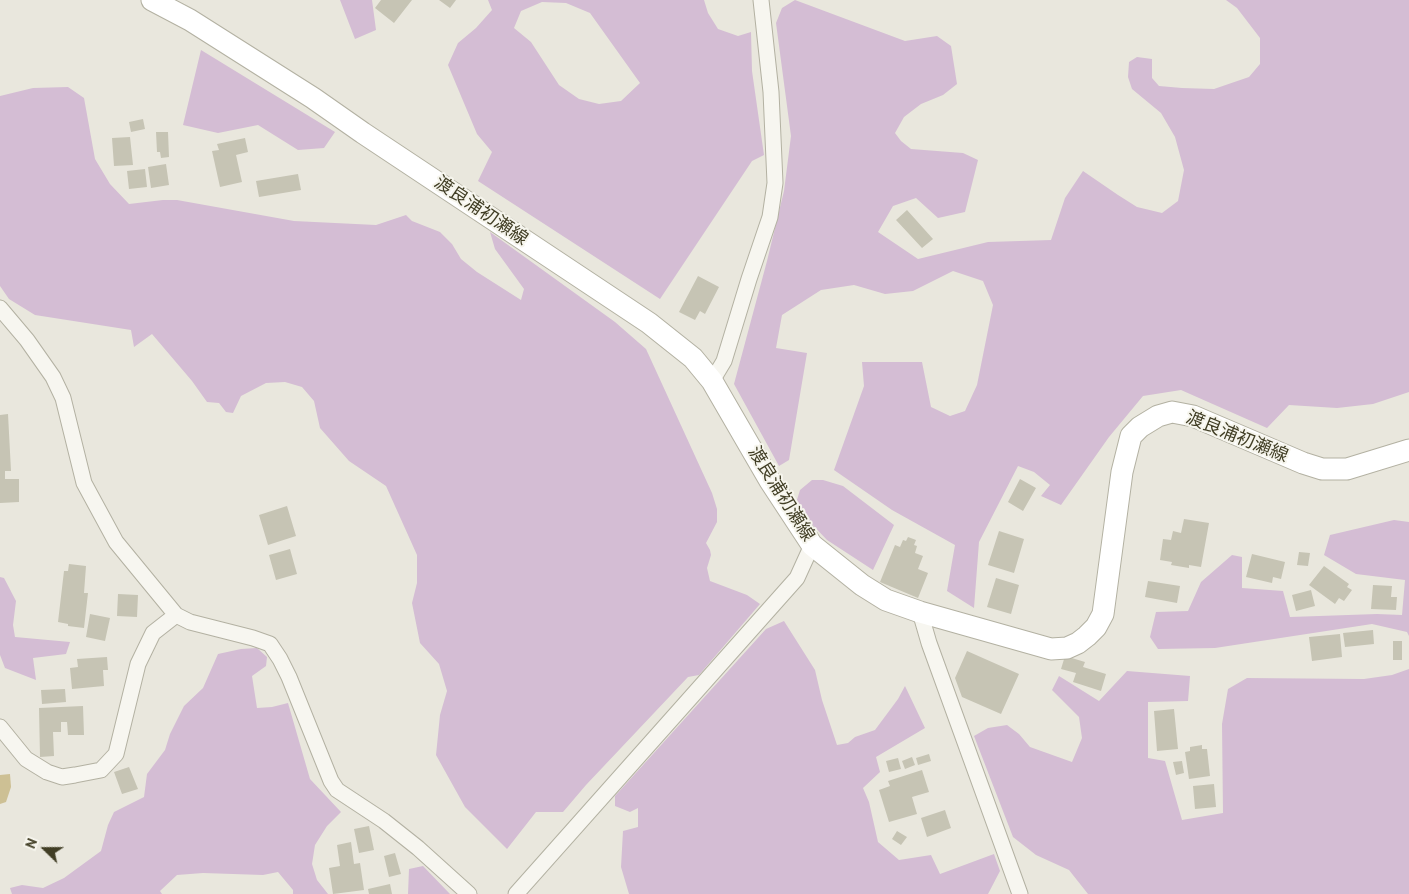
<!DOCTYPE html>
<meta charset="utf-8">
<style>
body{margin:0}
#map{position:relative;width:1409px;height:894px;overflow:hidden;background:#e9e7dd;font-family:"PT Sans",sans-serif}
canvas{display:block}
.north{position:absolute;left:20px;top:824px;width:50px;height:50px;-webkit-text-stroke:4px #f6f5ed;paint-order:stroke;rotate:292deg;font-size:14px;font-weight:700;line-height:20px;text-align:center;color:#413e25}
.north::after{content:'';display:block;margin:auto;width:18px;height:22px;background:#413e25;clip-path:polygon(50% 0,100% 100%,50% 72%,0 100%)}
</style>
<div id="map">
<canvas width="1409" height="894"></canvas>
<div class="north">N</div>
</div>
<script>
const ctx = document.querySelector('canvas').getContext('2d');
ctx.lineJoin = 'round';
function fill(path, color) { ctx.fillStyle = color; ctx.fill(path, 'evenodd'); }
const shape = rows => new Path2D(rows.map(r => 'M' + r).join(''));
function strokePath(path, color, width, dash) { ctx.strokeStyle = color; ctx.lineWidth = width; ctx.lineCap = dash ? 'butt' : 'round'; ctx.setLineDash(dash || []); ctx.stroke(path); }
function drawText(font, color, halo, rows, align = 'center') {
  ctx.font = font + ' "PT Sans","Noto Sans JP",sans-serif'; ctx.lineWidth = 4; ctx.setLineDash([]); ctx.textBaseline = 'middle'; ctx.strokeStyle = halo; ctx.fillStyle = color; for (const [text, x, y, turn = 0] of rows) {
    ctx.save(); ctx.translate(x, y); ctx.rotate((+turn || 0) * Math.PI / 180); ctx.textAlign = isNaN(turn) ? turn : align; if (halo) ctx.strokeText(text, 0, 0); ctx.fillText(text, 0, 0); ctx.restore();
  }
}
const green = shape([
 [340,0,372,0,376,30,355,39],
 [488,0,704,0,708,13,718,29,738,36,751,32,752,71,764,155,752,161,660,299,478,181,492,152,477,134,448,65,458,43,476,28,492,10],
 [542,2,566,3,590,13,640,83,621,101,599,104,579,99,559,85,531,42,514,28,521,11],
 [795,0,905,41,937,36,951,46,957,84,943,95,921,104,904,117,895,133,901,141,911,149,963,153,978,160,965,212,938,218,916,198,893,206,878,232,918,259,988,242,1051,240,1065,198,1083,171,1118,195,1137,207,1162,213,1178,201,1184,170,1175,137,1161,113,1132,89,1128,77,1129,62,1137,57,1152,59,1152,78,1159,86,1182,88,1214,89,1249,77,1260,64,1260,38,1237,8,1226,0,1409,0,1409,392,1373,404,1337,408,1289,405,1267,428,1181,390,1143,396,1109,437,1061,505,1041,496,1050,485,1034,472,1018,466,979,542,974,608,947,591,955,545,892,510,834,470,864,386,862,362,922,362,931,407,950,416,965,411,977,385,993,305,983,281,953,271,913,291,885,294,854,285,821,290,782,315,776,348,807,353,789,460,779,466,734,384,767,261,784,191,791,136,776,23,782,8],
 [201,50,335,132,324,148,298,150,258,125,218,133,183,125],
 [68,87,84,98,95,159,110,184,129,204,163,200,177,200,294,221,376,225,406,215,412,221,440,232,452,244,461,259,477,272,521,300,524,289,495,249,490,232,615,322,646,349,712,493,717,509,717,522,706,543,710,550,711,555,707,568,710,581,747,595,760,604,699,675,688,677,586,785,563,812,536,812,507,849,465,807,436,755,440,715,447,691,439,664,420,643,412,603,417,583,417,555,386,486,349,461,320,428,314,401,302,387,285,382,266,383,241,396,233,413,226,412,219,403,207,402,192,381,152,334,134,347,131,330,35,315,9,299,0,286,0,96,33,88],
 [812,480,823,480,843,486,894,525,873,570,827,540,808,520,796,503,800,490],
 [1394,520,1409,522,1409,636,1407,632,1372,624,1215,648,1158,649,1150,637,1156,612,1188,611,1201,582,1232,555,1242,557,1242,588,1283,591,1290,617,1377,614,1402,615,1405,580,1356,574,1324,555,1330,535],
 [0,577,4,578,16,601,13,625,15,637,70,642,66,654,33,658,36,680,5,668,0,655],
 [784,621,815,670,822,700,837,745,848,743,855,737,875,730,898,699,905,686,925,728,876,757,880,772,863,788,869,802,878,842,899,860,931,855,940,874,994,854,1000,871,988,894,629,894,621,867,623,831,638,827,638,808,630,812,615,806,615,796,766,629],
 [257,648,267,657,266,666,252,676,257,708,272,707,288,703,310,779,341,812,327,826,315,845,312,864,317,880,328,894,293,894,293,890,278,872,263,875,203,873,177,875,160,891,162,894,12,894,10,888,22,885,43,888,64,878,101,851,108,825,114,812,144,797,147,774,165,750,170,734,184,706,203,688,218,654,241,649],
 [1409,669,1409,894,1088,894,1069,870,1036,855,1013,837,974,736,988,728,1007,725,1019,734,1030,747,1072,762,1082,738,1079,717,1052,690,1059,676,1099,701,1127,671,1190,676,1188,701,1148,702,1148,758,1165,761,1182,820,1223,813,1222,724,1228,689,1247,678,1364,679,1392,675],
 [423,866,450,894,408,894,409,869]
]);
const water = shape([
 [10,774,11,787,6,802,0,804,0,775]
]);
const building = shape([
 [381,0,412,0,394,23,375,8],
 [439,0,456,0,450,8],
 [143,119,145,129,131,132,129,122],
 [156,132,168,132,169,157,161,158,160,152,157,152],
 [130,137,133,165,114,166,112,138],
 [245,138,248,152,236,155,242,182,220,187,212,151,219,150,217,144],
 [166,164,169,185,151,188,148,167],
 [145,169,147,187,129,189,127,171],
 [298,174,301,190,259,197,256,181],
 [907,210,933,239,922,248,896,220],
 [698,276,719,287,705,314,700,311,695,320,679,312],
 [8,414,11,471,5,471,5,479,19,479,19,502,0,503,0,415],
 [1020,479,1036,488,1023,511,1008,502],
 [287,506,296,536,268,545,259,515],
 [1184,519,1209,523,1201,567,1189,565,1189,568,1171,565,1172,562,1160,560,1163,539,1171,540,1173,531,1181,533],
 [999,531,1024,539,1014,573,988,565],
 [908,537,916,540,914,545,917,546,915,553,923,556,918,569,928,573,918,598,880,582,895,545,900,547,903,540,906,541],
 [290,549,297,574,276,580,269,555],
 [1299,552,1310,553,1308,566,1297,565],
 [1252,554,1285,562,1281,579,1273,577,1272,583,1246,577],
 [69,564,86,566,84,593,88,593,84,628,68,626,68,624,58,622,64,571,68,571],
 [1324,566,1349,584,1347,587,1352,590,1344,601,1339,598,1335,604,1309,585],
 [996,578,1019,585,1011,614,987,607],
 [1148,581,1180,586,1177,603,1145,597],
 [1373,585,1392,586,1391,597,1397,597,1396,610,1371,609],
 [1311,590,1315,606,1296,611,1292,595],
 [118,594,138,595,137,617,117,616],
 [90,614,110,618,105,641,86,637],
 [1373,630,1374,644,1345,647,1343,633],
 [1340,634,1342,657,1312,661,1309,637],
 [1393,641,1402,641,1402,660,1393,660],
 [967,651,1019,674,1001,714,962,697,955,678],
 [1065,656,1085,662,1083,667,1106,674,1101,691,1073,682,1076,673,1061,669],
 [107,657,108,670,103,670,104,686,72,689,70,668,78,667,77,659],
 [65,689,66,702,42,704,41,690],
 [83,706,84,735,68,735,67,722,61,722,61,732,53,732,54,756,40,757,39,708],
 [1174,709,1178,749,1157,751,1154,711],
 [1202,745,1202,749,1207,749,1210,776,1189,779,1185,752,1190,751,1190,747],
 [929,754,931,761,918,765,916,758],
 [912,757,915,765,905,769,902,761],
 [898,758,901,769,889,772,886,761],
 [1182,761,1184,773,1176,775,1173,762],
 [129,767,138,789,122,794,114,772],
 [922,770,929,792,912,797,917,814,889,822,879,790,890,786,888,781],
 [1214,784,1216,807,1195,809,1193,786],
 [945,810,951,828,927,837,921,818],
 [369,826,374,850,359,853,354,829],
 [897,831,907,837,901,845,892,839],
 [351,842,354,864,360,863,364,890,333,894,329,868,340,866,337,845],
 [395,853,401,874,389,877,384,856],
 [390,884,392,894,369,894,368,889]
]);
const minor = shape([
 [0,308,27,340,53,377,63,398,84,483,116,542,176,615,190,622,253,638,270,644,280,659,289,677,331,781,337,790,384,821,418,848,469,894],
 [712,381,724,361,749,279,770,217,775,183,771,92,761,0],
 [920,612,929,643,1020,894],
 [0,727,26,759,47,772,62,777,75,775,101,770,116,754,138,664,153,633,176,615],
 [516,894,797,578,812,545]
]);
const secondary = shape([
 [152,0,190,20,313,98,363,133,649,323,693,358,712,381,770,481,812,545,862,585,886,600,920,612,1051,649,1067,648,1078,643,1087,636,1096,627,1103,614,1122,472,1131,436,1140,427,1158,416,1172,412,1193,416,1303,463,1322,469,1347,469,1409,450]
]);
const streetNames = [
 ["渡良浦初瀬線",481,211,34],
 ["渡良浦初瀬線",1237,437,22],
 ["渡良浦初瀬線",781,494,58]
];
fill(green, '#d4bdd4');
fill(water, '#cdc094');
fill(building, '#c6c4b4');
strokePath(minor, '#b3b1a2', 17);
strokePath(secondary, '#b3b1a2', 23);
strokePath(minor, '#f7f6f0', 15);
strokePath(secondary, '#fff', 21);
drawText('18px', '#413e25', '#f6f5ed', streetNames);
</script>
